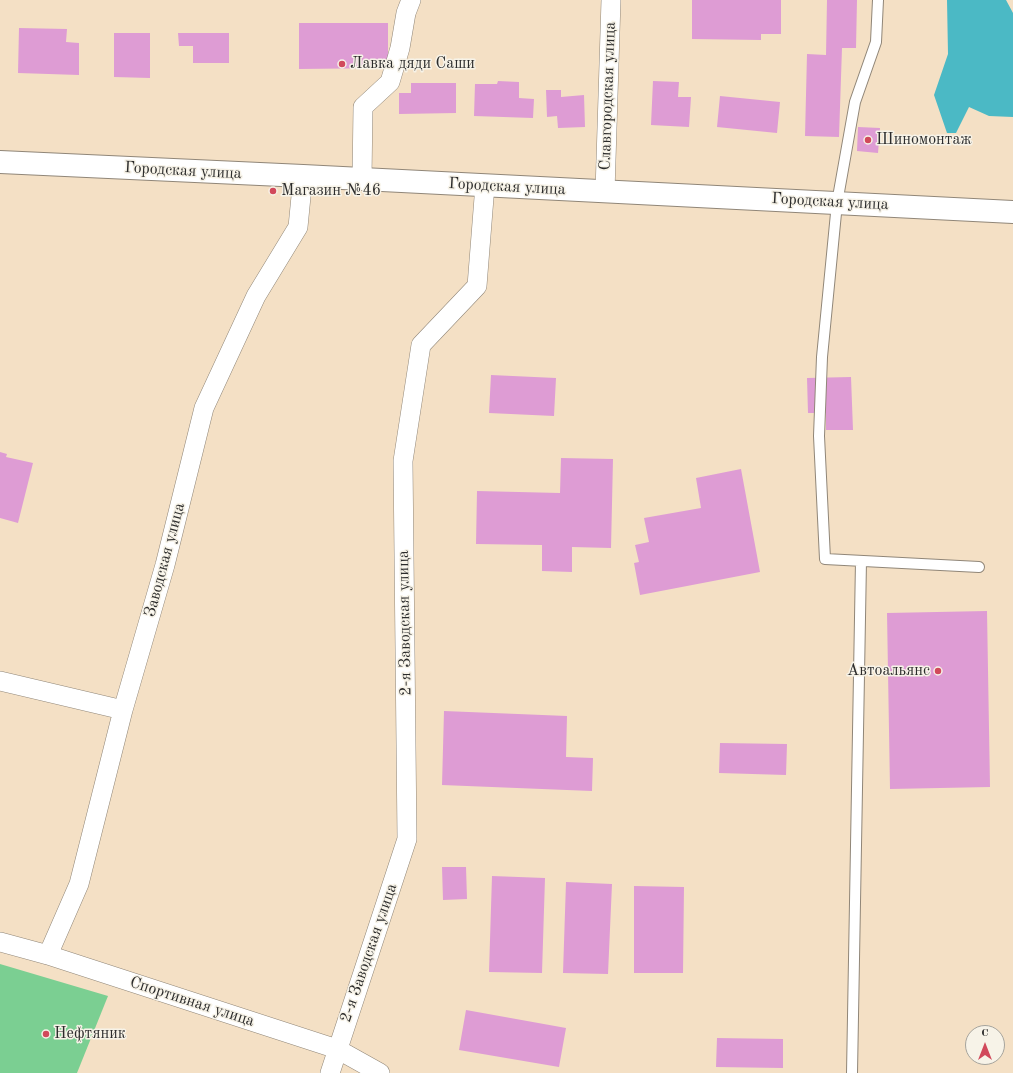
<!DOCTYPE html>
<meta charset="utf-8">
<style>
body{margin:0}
#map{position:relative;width:1013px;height:1073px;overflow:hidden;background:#f4e0c5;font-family:"Old Standard TT",serif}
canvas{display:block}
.north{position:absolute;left:965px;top:1025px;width:40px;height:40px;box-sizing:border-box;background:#f7f3e8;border:1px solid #a5a39c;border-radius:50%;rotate:0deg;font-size:11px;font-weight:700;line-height:16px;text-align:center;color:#2b2b2b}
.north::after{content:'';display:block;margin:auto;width:14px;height:18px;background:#d1495b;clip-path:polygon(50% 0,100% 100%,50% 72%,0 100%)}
</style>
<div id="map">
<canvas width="1013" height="1073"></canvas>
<div class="north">С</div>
</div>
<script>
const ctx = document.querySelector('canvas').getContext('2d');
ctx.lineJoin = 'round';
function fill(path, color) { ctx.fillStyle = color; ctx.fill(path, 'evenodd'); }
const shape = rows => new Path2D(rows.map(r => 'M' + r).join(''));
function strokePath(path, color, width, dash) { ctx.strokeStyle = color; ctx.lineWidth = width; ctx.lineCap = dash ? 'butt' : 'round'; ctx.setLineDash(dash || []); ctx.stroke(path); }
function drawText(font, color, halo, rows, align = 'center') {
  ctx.font = font + ' "Old Standard TT",serif'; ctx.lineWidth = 3; ctx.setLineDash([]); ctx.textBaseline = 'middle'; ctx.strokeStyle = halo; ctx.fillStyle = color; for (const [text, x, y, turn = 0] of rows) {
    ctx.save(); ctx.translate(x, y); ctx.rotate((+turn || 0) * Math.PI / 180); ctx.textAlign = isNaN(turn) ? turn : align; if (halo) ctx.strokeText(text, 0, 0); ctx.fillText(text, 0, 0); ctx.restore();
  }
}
const green = shape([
 [0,964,108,996,77,1073,0,1073]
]);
const water = shape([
 [947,0,1006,0,1013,13,1013,117,989,116,969,107,956,133,947,133,934,95,948,54]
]);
const building = shape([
 [692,0,781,0,781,34,761,34,761,40,692,39],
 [827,0,857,0,856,48,842,48,839,137,805,136,807,54,826,55],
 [299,23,388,23,388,68,299,69],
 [19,28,67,29,66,42,79,43,79,75,18,73],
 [114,33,150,33,150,78,114,77],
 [178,33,229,33,229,63,193,63,193,46,179,46],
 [498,81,519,82,519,98,534,99,533,118,474,116,475,84,497,84],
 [653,81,679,82,678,97,691,97,689,127,651,125],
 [411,83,456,83,456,113,399,114,399,93,411,93],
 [546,90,561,90,561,97,584,95,585,127,558,128,557,116,547,117],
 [720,96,780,102,777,133,717,127],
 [858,127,880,128,878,153,857,151],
 [491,375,556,378,554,416,489,413],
 [851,377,853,430,826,430,826,413,808,413,807,378],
 [0,452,7,454,6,457,33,463,18,523,0,518],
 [561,458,613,459,611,548,572,547,572,572,542,571,542,545,476,544,477,491,560,493],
 [741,469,760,572,640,595,634,563,639,562,635,545,649,542,644,518,701,508,696,478],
 [987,611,990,787,890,789,887,613],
 [444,711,567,716,566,757,593,758,592,791,442,785],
 [720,743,787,744,786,775,719,773],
 [442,867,466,867,467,899,443,900],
 [492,876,545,878,542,973,489,972],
 [566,882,612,884,608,974,563,973],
 [634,886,684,887,683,973,634,973],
 [466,1010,566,1028,559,1067,459,1050],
 [717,1038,783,1039,783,1068,716,1067]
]);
const lane = shape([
 [878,0,876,42,855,102,837,203,822,357,819,436,825,559,979,567],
 [852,1073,861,561]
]);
const street = shape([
 [362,179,363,107,390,82,400,48,406,13,411,0],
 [605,192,611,0],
 [0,681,123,710],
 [0,942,48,955,337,1049,380,1073],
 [48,955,79,884,123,710,165,565,204,408,256,296,298,227,303,176],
 [330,1073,407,839,403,461,421,345,477,286,485,185]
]);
const secondary = shape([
 [0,162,303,176,1013,212]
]);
const markers = [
 [342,64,4,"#d1495b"],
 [868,140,4,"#d1495b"],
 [273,191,4,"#d1495b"],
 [938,671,4,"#d1495b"],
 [46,1034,4,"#d1495b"]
];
const poiNames = [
 ["Лавка дяди Саши",350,64],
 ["Шиномонтаж",876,140],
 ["Магазин №46",281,191],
 ["Автоальянс",930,671,"right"],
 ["Нефтяник",54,1034]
];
const streetNames = [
 ["Славгородская улица",608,96,-88],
 ["Городская улица",183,171,3],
 ["Городская улица",507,187,3],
 ["Городская улица",830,202,3],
 ["Заводская улица",165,560,-75],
 ["2-я Заводская улица",405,623,-91],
 ["2-я Заводская улица",369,953,-71],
 ["Спортивная улица",192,1002,18]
];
fill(green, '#7bcf92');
fill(water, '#4bb9c5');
fill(building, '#de9cd4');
strokePath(lane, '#908678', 12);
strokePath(street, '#908678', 20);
strokePath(secondary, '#908678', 24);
strokePath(lane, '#fff', 10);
strokePath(street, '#fff', 19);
strokePath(secondary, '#fff', 22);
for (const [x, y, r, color] of markers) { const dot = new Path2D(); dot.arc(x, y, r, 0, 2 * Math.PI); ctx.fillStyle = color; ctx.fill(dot); strokePath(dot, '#f7f3e8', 1.5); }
drawText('16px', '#2b2b2b', '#f7f3e8', poiNames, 'left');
drawText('16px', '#2b2b2b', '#f7f3e8', streetNames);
</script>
